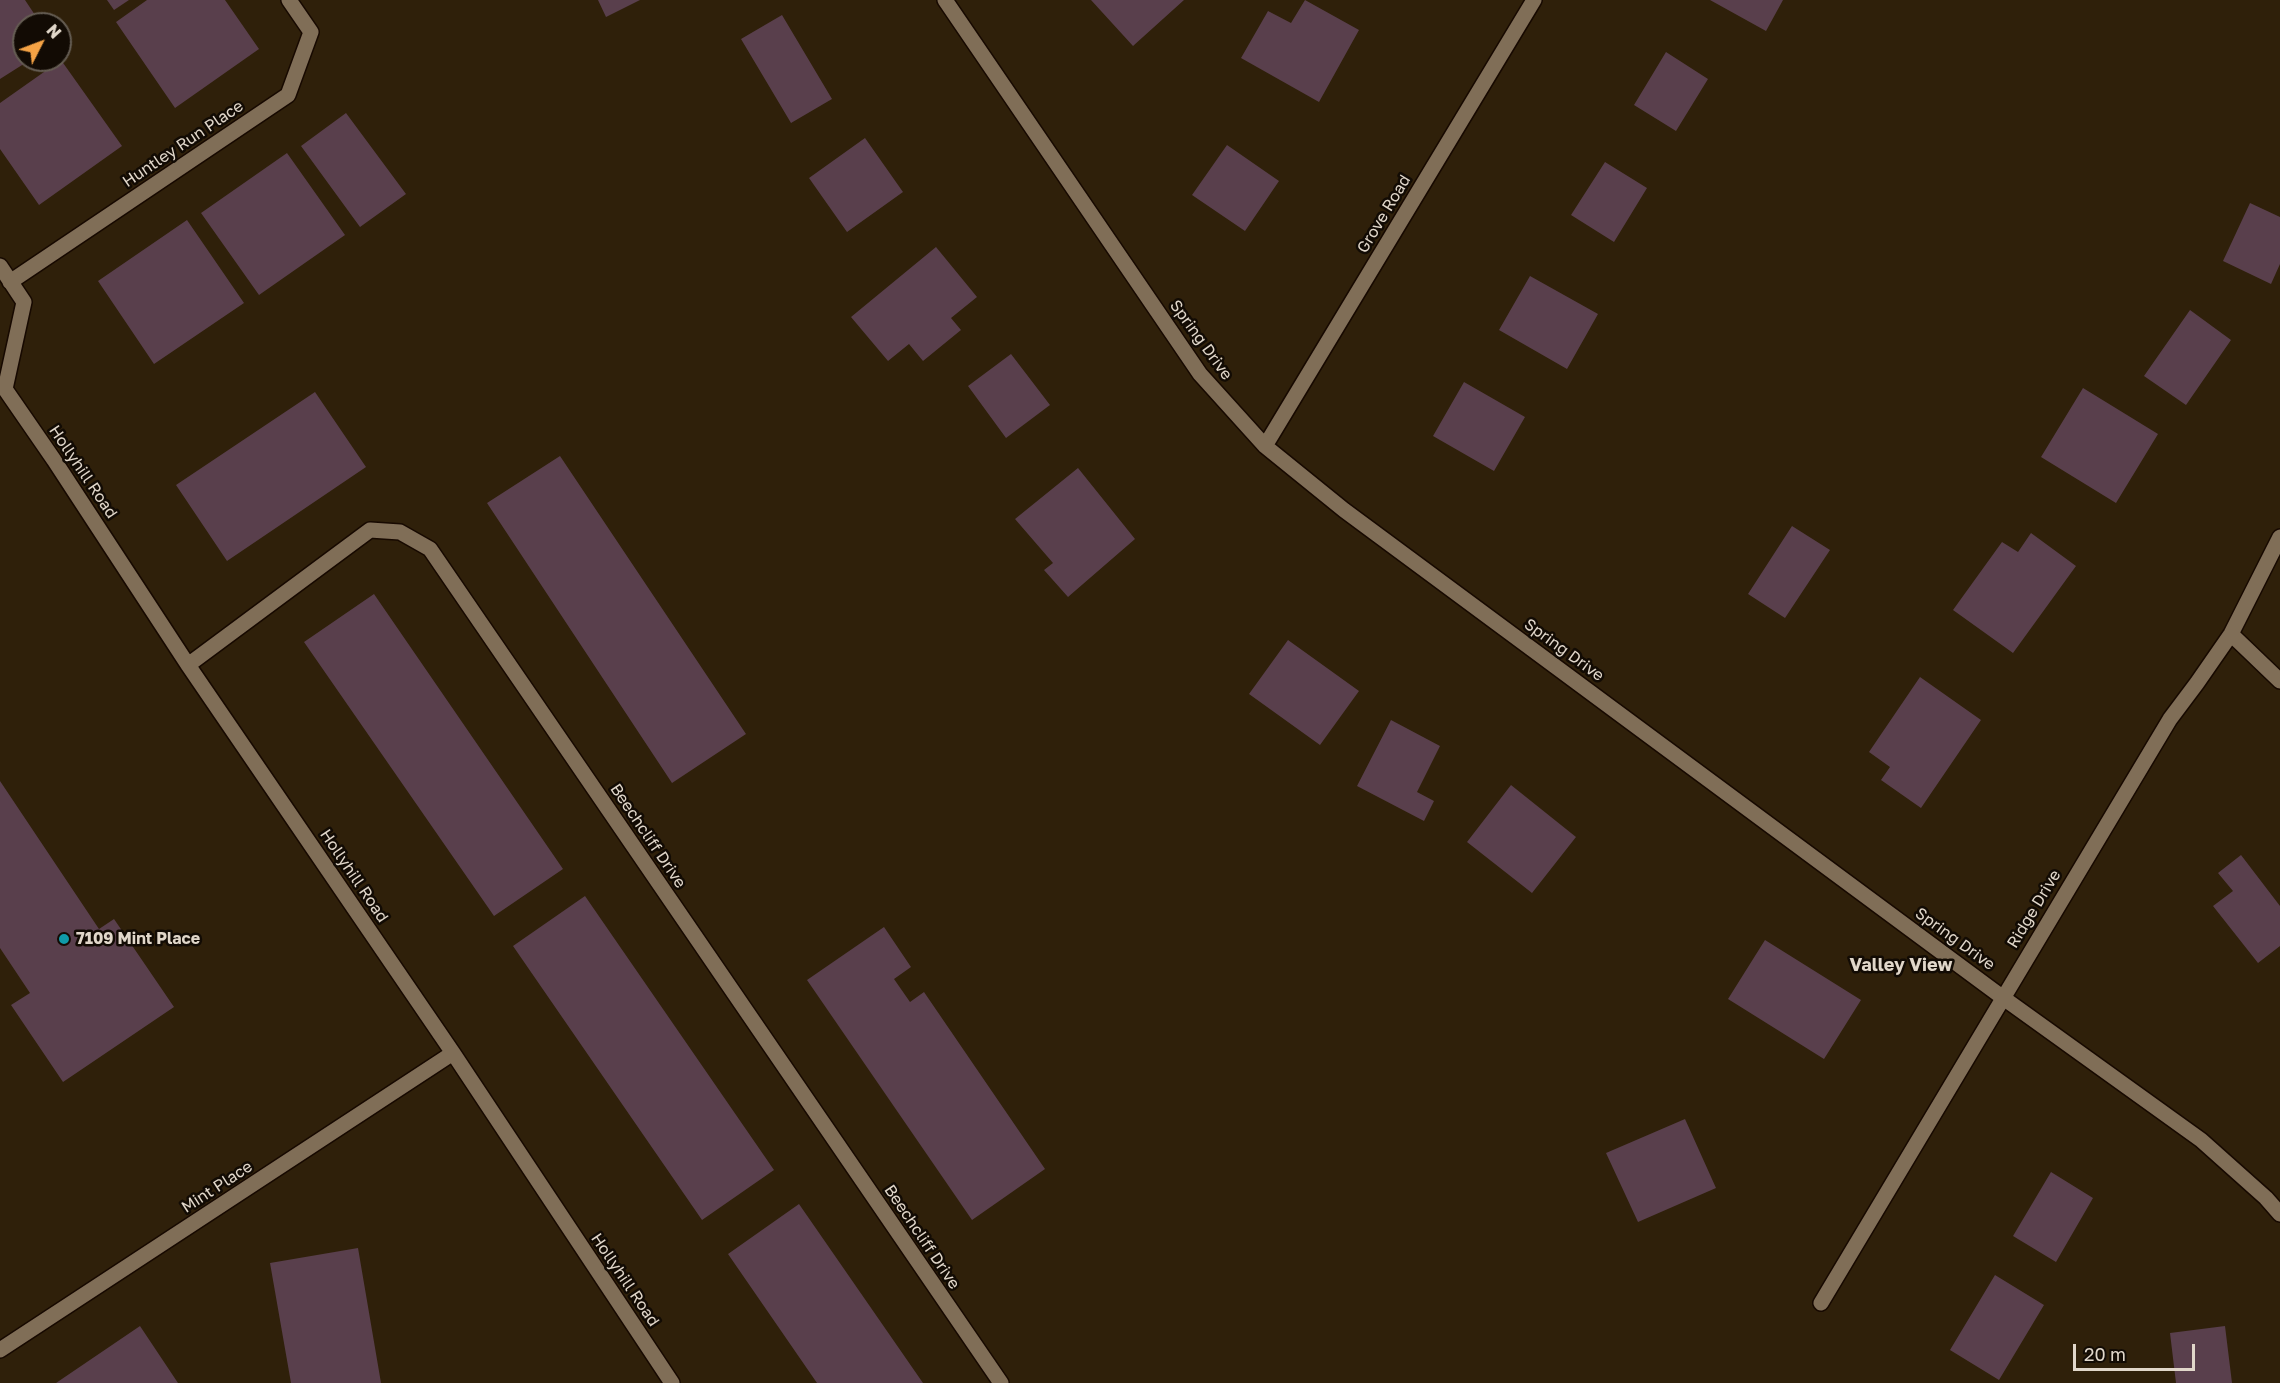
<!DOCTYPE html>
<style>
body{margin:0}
#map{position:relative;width:2280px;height:1383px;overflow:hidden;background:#2f200a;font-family:"Golos Text",sans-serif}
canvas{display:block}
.north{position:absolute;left:12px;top:12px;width:60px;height:60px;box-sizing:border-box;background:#120b04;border:2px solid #655d53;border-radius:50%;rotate:48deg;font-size:16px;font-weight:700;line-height:24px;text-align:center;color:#e1d7ca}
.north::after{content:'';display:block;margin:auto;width:21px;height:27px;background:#f5a345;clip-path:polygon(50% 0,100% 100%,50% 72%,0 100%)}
.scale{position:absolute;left:2073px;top:1344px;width:122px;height:27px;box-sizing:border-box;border:3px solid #e1d7ca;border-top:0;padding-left:8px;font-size:18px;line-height:21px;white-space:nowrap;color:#e1d7ca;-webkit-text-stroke:4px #120b04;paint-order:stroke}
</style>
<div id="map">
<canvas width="2280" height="1383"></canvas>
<div class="north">N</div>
<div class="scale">20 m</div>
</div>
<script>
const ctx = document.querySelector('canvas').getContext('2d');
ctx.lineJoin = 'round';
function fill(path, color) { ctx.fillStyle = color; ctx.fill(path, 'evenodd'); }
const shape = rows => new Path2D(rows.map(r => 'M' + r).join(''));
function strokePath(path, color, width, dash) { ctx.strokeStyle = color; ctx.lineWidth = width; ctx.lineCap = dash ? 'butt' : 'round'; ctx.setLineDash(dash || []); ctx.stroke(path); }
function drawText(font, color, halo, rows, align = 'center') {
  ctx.font = font + ' "Golos Text",sans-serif'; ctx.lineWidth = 5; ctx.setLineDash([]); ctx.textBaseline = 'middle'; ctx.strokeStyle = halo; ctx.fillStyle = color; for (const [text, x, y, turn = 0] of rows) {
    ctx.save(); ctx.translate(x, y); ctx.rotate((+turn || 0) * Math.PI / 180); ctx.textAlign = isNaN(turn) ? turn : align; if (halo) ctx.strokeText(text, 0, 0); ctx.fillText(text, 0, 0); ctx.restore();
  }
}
const building = shape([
 [0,0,25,0,41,24,24,24,24,60,30,60,0,79],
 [107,0,129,0,114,10],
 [147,0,225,0,259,49,175,108,116,22],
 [598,0,640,0,606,17],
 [1091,0,1184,0,1133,46],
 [1305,0,1359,30,1319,102,1241,58,1268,11,1291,23],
 [1710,0,1783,0,1766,31],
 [782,15,832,99,791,123,741,39],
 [1666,52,1708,79,1676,131,1634,105],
 [61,60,122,146,39,205,0,149,0,103],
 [346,113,406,194,360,227,301,146],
 [865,138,903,192,847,232,809,178],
 [1227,145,1279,181,1245,231,1192,195],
 [287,153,345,235,259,295,201,213],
 [1605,162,1647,188,1614,242,1571,215],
 [2250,203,2280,217,2280,264,2271,284,2223,261],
 [187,220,244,303,154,364,98,281],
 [936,247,977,297,951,318,961,330,923,361,909,344,888,361,851,317],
 [1530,276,1598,314,1567,369,1499,330],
 [2190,310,2231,340,2186,405,2144,376],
 [1011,354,1050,405,1006,438,968,386],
 [1464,382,1525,417,1494,471,1433,436],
 [2083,388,2158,434,2116,503,2041,457],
 [315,392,366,467,227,561,176,485],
 [560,456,746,734,672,783,487,503],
 [1078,468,1135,539,1068,597,1044,570,1053,563,1015,519],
 [1792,526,1830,550,1785,618,1748,594],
 [2031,533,2076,566,2013,653,1953,610,2002,542,2018,552],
 [374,594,563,869,494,916,304,642],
 [1288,640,1359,691,1320,745,1249,694],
 [1920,677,1981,720,1921,808,1881,780,1890,767,1869,752],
 [1391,720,1440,746,1417,792,1434,801,1424,821,1357,786],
 [0,781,99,929,114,919,174,1007,63,1082,11,1005,30,993,0,948],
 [1511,785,1576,837,1532,893,1467,842],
 [2241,855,2280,906,2280,946,2258,963,2213,906,2233,891,2218,873],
 [585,896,774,1170,702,1220,513,946],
 [884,927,911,967,894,979,910,1002,924,992,1045,1169,972,1220,807,980],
 [1765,940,1861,1000,1824,1059,1728,999],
 [1685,1119,1716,1188,1638,1222,1606,1153],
 [2051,1172,2093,1198,2056,1262,2013,1236],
 [799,1204,923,1383,817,1383,728,1254],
 [358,1248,381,1383,291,1383,270,1263],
 [1995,1275,2044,1305,1999,1380,1950,1350],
 [140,1326,178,1383,56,1383],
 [2225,1326,2232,1383,2176,1383,2170,1333]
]);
const minor = shape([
 [945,0,1200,374,1265,446,1344,510,2002,997,2201,1140,2266,1198,2280,1214],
 [0,266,24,302,5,389],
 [10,282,288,95,311,32,289,0],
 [5,389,54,460,188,665,453,1053,672,1383],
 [1265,446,1534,0],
 [2231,634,2280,681],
 [188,665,370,530,400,532,430,549,1001,1383],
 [1821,1303,2170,719,2197,683,2231,634,2280,537],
 [0,1350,453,1053]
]);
const markers = [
 [64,939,6,"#0f9aa8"]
];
const streetNames = [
 ["Huntley Run Place",183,144,-34],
 ["Grove Road",1384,214,-59],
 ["Spring Drive",1201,340,54],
 ["Hollyhill Road",83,472,56],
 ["Spring Drive",1564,650,36],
 ["Beechcliff Drive",648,836,56],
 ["Hollyhill Road",354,876,56],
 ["Ridge Drive",2034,909,-59],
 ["Spring Drive",1955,939,36],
 ["Mint Place",217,1187,-33],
 ["Beechcliff Drive",922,1237,56],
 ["Hollyhill Road",625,1280,56]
];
const poiNames = [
 ["7109 Mint Place",76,939]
];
const neighbourhoodNames = [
 ["Valley View",1901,965]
];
fill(building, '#593f4c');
strokePath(minor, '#170900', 18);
strokePath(minor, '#806e57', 15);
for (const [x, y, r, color] of markers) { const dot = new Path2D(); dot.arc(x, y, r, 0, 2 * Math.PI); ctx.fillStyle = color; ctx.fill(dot); strokePath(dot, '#120b04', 2); }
drawText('16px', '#e1d7ca', '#120b04', streetNames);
drawText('bold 16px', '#e1d7ca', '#120b04', poiNames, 'left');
drawText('bold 18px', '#e1d7ca', '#120b04', neighbourhoodNames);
</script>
